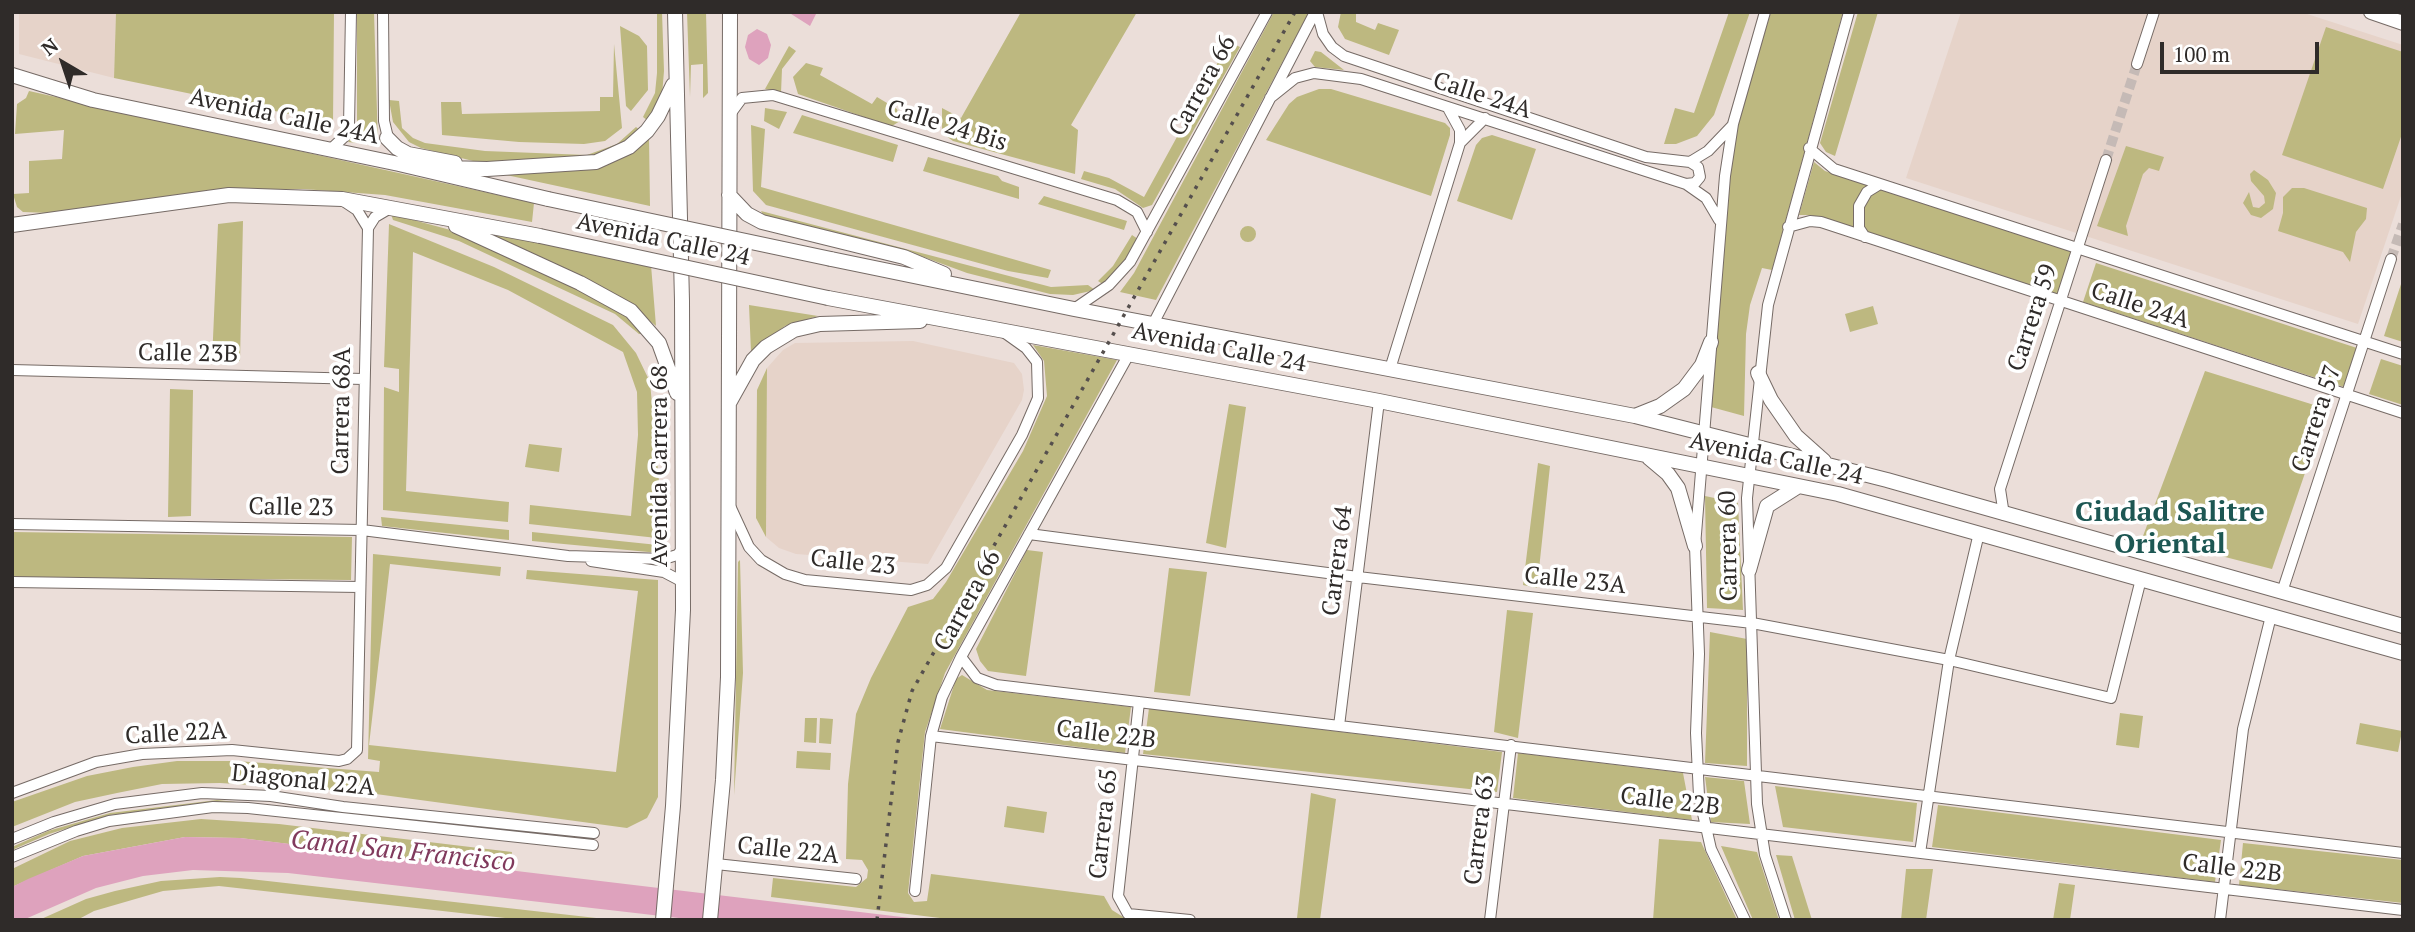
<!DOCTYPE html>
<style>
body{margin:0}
#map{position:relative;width:2415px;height:932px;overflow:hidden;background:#ebded9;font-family:"PT Serif",serif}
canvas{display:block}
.frame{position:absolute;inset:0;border:14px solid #2f2b29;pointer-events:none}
.north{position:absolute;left:28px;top:28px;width:70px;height:70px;-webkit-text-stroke:5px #fff;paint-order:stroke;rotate:321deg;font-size:19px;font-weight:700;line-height:28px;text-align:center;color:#2f2b29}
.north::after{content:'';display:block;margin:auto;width:24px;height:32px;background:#2f2b29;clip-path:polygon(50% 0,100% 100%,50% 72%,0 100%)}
.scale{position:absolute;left:2160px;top:42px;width:159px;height:32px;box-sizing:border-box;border:4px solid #2f2b29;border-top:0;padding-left:9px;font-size:21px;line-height:24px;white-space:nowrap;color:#2f2b29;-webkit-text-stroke:5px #fff;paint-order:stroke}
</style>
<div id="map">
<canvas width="2415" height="932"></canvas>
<div class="frame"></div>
<div class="north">N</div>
<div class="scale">100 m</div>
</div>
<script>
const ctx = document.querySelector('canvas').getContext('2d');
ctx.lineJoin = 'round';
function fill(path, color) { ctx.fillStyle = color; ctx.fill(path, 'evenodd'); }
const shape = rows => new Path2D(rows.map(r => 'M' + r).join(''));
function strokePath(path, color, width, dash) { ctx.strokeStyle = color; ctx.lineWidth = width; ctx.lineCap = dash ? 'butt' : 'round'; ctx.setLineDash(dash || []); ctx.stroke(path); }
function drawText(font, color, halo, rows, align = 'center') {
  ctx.font = font + ' "PT Serif",serif'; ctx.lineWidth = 7; ctx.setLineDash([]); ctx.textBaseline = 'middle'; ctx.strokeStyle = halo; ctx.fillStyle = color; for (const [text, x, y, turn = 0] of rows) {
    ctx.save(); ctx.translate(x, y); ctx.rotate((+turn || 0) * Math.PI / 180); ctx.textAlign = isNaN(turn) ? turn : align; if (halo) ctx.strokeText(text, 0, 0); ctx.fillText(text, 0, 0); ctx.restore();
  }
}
const built = shape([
 [19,12,116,12,114,78,19,54],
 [1961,12,2301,12,2403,45,2403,190,2358,324,1906,178],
 [913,341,1014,363,1022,374,1024,390,1022,400,928,564,796,554,779,548,766,537,767,368,783,350,795,343]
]);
const green = shape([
 [116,12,334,12,333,123,114,78],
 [357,12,374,12,378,145,348,142,357,129],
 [657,12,662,12,664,71,662,95,648,121,643,117,655,93,657,73],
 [687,12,706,12,708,93,703,98,703,64,691,65,690,97],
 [1021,12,1137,12,1071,125,1078,130,1075,174,953,141,942,133,942,108,961,118],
 [1274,12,1309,12,1156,300,1120,292,1134,273],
 [1341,12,1356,12,1356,22,1375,30,1378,23,1399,30,1389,55,1345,39,1338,27],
 [1729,12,1750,12,1714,115,1697,136,1676,144,1664,144,1675,108,1694,113],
 [1771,12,1843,12,1772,270,1762,268,1750,305,1746,334,1744,416,1711,407,1729,173,1736,129],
 [1858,12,1878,12,1835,156,1826,152,1820,143],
 [620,26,639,36,647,46,648,90,631,111,626,106],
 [2326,27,2403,52,2403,131,2383,189,2282,155],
 [1229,42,1240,47,1152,205,1143,208,1115,189,1081,179,1084,171,1109,178,1144,197],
 [614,44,622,128,605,141,584,144,519,142,442,135,441,102,461,102,462,114,600,111,600,97,613,97],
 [789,46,796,51,782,69,781,93,765,89],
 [1315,51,1321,52,1344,70,1315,67,1310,61],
 [806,63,823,68,820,75,872,104,877,97,897,109,900,121,892,126,884,124,798,94,793,77],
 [1319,89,1331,89,1445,123,1450,128,1450,135,1431,196,1266,140,1289,104,1297,97],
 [29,91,534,203,532,222,385,195,303,189,211,190,49,213,23,212,17,207,13,194,29,193,29,161,62,159,64,130,15,134,17,104,26,98],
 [389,100,399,101,402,128,413,138,425,143,485,151,587,155,617,144,636,127,641,131,604,155,489,165,421,148,409,142,393,122],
 [765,108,787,112,779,129,764,121],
 [802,115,898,145,893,162,793,133],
 [751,125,765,129,761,187,1051,270,1048,278,1008,271,766,205,753,191],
 [1492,135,1536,149,1512,220,1457,201,1476,145,1482,138],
 [649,137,650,206,497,173,593,166],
 [2126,146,2164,157,2159,171,2149,168,2143,174,2126,226,2128,236,2097,226],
 [928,157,998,176,1002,181,1019,187,1019,199,923,171],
 [1814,162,1825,171,2076,253,2061,296,1810,215,1799,215],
 [2254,170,2268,180,2276,193,2273,209,2261,218,2251,215,2243,203,2249,192,2253,207,2259,208,2265,203,2264,196,2251,181,2250,174],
 [2292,188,2304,188,2367,208,2366,219,2356,232,2350,262,2343,252,2278,231,2283,213,2283,197],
 [1044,196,1127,221,1124,230,1038,204],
 [761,211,1051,287,1088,285,1095,290,1073,295,1050,294,967,273,910,252,765,218],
 [391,214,458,232,512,257,615,308,647,334,639,334,615,314,459,241,393,220],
 [243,221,240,361,212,361,218,224],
 [389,224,494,267,613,325,636,353,650,382,662,515,657,538,529,524,530,505,631,516,638,435,637,392,623,352,508,290,413,252,406,491,509,502,508,522,383,510,384,387,399,392,399,369,384,367],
 '1240 234a8 8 0 1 1 16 0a8 8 0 1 1-16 0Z',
 [479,230,651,265,656,326,630,304],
 [1132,235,1138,239,1123,264,1104,285,1098,281,1113,266],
 [2096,263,2357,348,2344,387,2083,302],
 [2403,278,2403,342,2384,336],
 [749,305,818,316,785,326,751,352],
 [1873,306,1878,324,1850,332,1845,314],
 [1033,345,1117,360,945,673,925,732,908,893,914,902,927,901,931,874,1104,896,1112,910,1128,920,956,920,771,897,773,878,856,887,867,878,868,870,862,860,846,859,848,784,856,714,871,678,908,607,933,599,946,582,1023,451,1047,396,1044,361],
 [2381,359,2403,366,2403,405,2369,394],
 [767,368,766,537,756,518,757,390],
 [2205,371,2327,409,2272,569,2143,536],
 [170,389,193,390,191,516,168,517],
 [1229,404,1246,407,1226,548,1206,543],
 [529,444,562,448,559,472,525,467],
 [1538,463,1550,466,1537,588,1523,585],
 [1705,496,1738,503,1743,610,1707,608],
 [381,517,509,530,509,540,382,526],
 [12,532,352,537,351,580,12,577],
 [532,532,658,545,659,553,532,541],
 [1027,550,1043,552,1026,676,988,671,980,661,976,649],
 [373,554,501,567,500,576,390,564,369,745,616,772,638,591,526,579,527,570,658,580,658,797,647,818,627,828,361,792,220,783,162,784,117,793,75,802,12,827,12,802,87,776,133,767,177,761,237,761,379,772,380,761,368,759],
 [740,560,743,673,734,795,738,562],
 [1169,568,1207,572,1190,696,1154,692],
 [1507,610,1533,613,1518,738,1494,732],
 [1710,632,1747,639,1747,766,1705,763],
 [962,675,987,690,1131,707,1125,753,940,729,956,679],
 [1149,708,1502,752,1497,792,1143,754],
 [2120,713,2143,716,2139,748,2116,745],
 [805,718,817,718,816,743,804,742],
 [820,718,833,719,831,744,819,743],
 [2360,723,2402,731,2398,752,2356,744],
 [797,751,831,753,830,770,796,768],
 [1518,753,1683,773,1692,820,1513,798],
 [1705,777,1744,781,1750,824,1711,822],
 [1775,786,1917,803,1913,842,1783,827],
 [1311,793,1336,799,1320,920,1297,918],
 [217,800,591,838,217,803,110,815,49,834,12,850,12,847,48,831,110,813],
 [1938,805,2221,840,2215,882,1932,847],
 [1007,806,1047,812,1044,833,1004,827],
 [201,819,279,824,512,852,509,871,240,838,185,837,83,856,12,887,12,869,70,841,122,828],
 [1659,839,1701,842,1737,920,1653,920],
 [2243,843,2403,860,2403,903,2239,885],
 [1721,846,1757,852,1779,920,1753,920],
 [1776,855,1792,856,1812,920,1795,920],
 [1906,869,1933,869,1926,920,1901,920],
 [220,877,241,878,614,920,523,920,219,886,163,891,94,911,77,920,39,920,86,899,115,891,161,881],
 [2059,883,2075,885,2070,920,2053,920]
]);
const water = shape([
 [788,12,817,12,810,26],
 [757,29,767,34,771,45,768,58,759,65,749,59,745,47,748,35],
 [185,837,240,838,927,920,696,920,288,873,193,870,143,876,96,888,23,920,12,920,12,887,28,879,83,856]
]);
const minorTunnel = shape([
 [2106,160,2137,64],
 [2391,259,2403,224]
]);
const minor = shape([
 [383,12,384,121,389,142],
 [1317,12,1323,34,1332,47,1344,56,1646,157,1690,162,1708,151,1732,126],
 [2137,64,2154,12],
 [1270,98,1295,78,1314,73,1361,79,1686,184,1706,198,1719,220],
 [1448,108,1460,130,1460,143],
 [731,113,742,98,773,95,1117,200,1137,212,1147,232],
 [1809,148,1834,169,2403,354],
 [330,150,345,136,349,126,351,12],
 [1686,184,1695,183,1700,177,1698,167,1690,162],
 [1788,227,1810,221,1821,222,2403,413],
 [368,228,375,217,392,207],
 [1865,237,1859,228,1859,206,1867,192,1880,184],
 [1074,309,1109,285,1130,262,1267,12],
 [1153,324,1315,12],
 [1390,369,1460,143,1485,118],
 [12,370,363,379],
 [731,508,749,547,761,560,785,574,805,580,911,590,927,585,946,568,1022,435,1038,398,1037,362,1026,348,1005,333],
 [2004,515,2000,489,2106,160],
 [12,524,362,530,568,556,664,559,677,555,683,549],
 [1029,534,1358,577,1752,623,1949,660,2111,698,2141,579],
 [591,561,664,572,683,582],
 [12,582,360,587],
 [2282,592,2391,259],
 [961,657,977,678,996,685,2403,853],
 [1139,702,1118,896,1128,914,1190,920],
 [1339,726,1379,401],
 [931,736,2403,910],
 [12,793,96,762,142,754,232,750,339,761,347,759,357,750,368,228,357,210,345,202],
 [12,839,54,822,115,804,202,793,271,796,343,807,594,833],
 [1920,853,1949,660,1979,533],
 [12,857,76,831,109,821,213,807,248,808,593,845],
 [716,864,856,879],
 [915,891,931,736,942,697,961,657,1129,354],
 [1490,920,1511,745],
 [1745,920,1711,849,1699,796,1696,733,1699,654,1695,546,1725,176,1733,124,1765,12],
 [1786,920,1765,855,1757,804,1747,498,1768,305,1849,12],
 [2220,920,2243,729,2271,616]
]);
const major = shape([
 [2371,12,2403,23],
 [12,75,93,100,399,164,548,199],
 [387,138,397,148,408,154,455,163],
 [443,168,487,169,596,162,629,147,647,131,658,116,673,85],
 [729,195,747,214,762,222,904,257,944,274],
 [12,225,229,195,342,199,540,236],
 [456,226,580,283,631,311,659,343,677,393],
 [831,259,1074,309,1635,416,1887,480,2403,626],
 [828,298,1379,401,1838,494,2403,653],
 [1758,373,1771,400,1796,436,1824,461],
 [729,403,753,360,766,347,794,330,820,324,920,321],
 [1635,416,1660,406,1684,389,1702,365,1711,342],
 [1649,458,1668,474,1678,488,1695,546],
 [1749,570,1767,506,1797,487],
 [663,920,673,806,683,610,682,301,675,12],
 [710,920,723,780,728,677,730,12]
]);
const rail = shape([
 [877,920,898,742,912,691,1295,12]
]);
const majorBridge = shape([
 [548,199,831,259],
 [540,236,828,298]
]);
const streetNames = [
 ["Carrera 66",1203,86,-61],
 ["Calle 24A",1482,96,18],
 ["Avenida Calle 24A",284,117,12],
 ["Calle 24 Bis",947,126,17],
 ["Avenida Calle 24",663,240,12],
 ["Calle 24A",2140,306,18],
 ["Carrera 59",2033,318,-72],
 ["Avenida Calle 24",1219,348,11],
 ["Calle 23B",188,354,1],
 ["Carrera 68A",342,411,-89],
 ["Carrera 57",2317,419,-72],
 ["Avenida Calle 24",1776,459,12],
 ["Avenida Carrera 68",660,466,-90],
 ["Calle 23",291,508,1],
 ["Carrera 60",1729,546,-91],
 ["Carrera 64",1338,561,-83],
 ["Calle 23",853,563,6],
 ["Calle 23A",1575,581,6],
 ["Carrera 66",968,601,-61],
 ["Calle 22A",176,734,-3],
 ["Calle 22B",1106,735,7],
 ["Diagonal 22A",303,781,6],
 ["Calle 22B",1670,802,7],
 ["Carrera 65",1104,824,-84],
 ["Carrera 63",1480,830,-83],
 ["Calle 22A",788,851,6],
 ["Calle 22B",2232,869,7]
];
const waterNames = [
 ["Canal San Francisco",403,852,6]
];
const quarterNames = [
 ["Ciudad Salitre",2170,513],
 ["Oriental",2170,545]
];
fill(built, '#e6d3c9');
fill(green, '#bdb880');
fill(water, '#dea2bd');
strokePath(minorTunnel, '#c5bab6', 10, [10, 5]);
strokePath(minor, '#766b66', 12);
strokePath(major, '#766b66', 16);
strokePath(minor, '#fff', 10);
strokePath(major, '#fff', 14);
strokePath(rail, '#554f4d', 3.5, [3.5, 7]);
strokePath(majorBridge, '#766b66', 16, []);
strokePath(majorBridge, '#fff', 14);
drawText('24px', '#2f2b29', '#fff', streetNames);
drawText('italic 26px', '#813a5d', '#fff', waterNames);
drawText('bold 28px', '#1d5753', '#fff', quarterNames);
</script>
